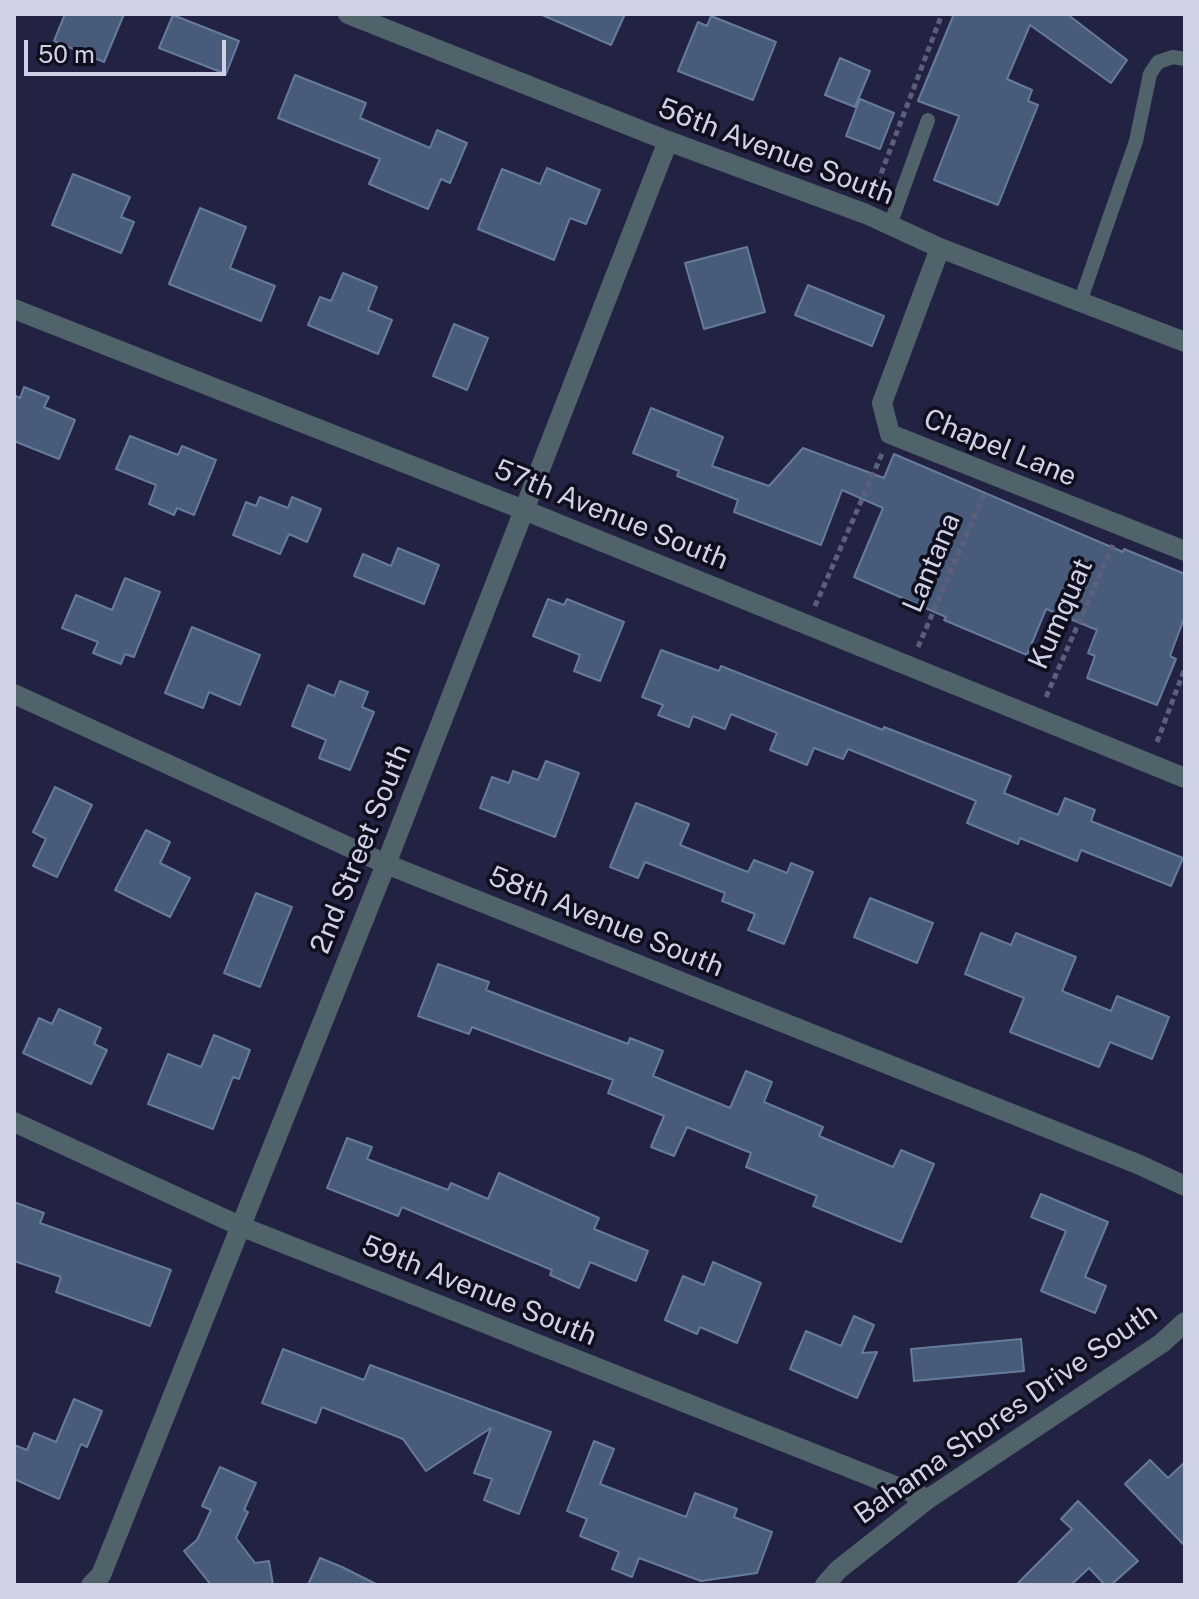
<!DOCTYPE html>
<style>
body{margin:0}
#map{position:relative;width:1199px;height:1599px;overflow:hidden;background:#222342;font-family:"Public Sans",sans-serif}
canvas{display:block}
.frame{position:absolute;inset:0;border:16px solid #cfd1e6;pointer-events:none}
.scale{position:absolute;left:24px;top:40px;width:202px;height:36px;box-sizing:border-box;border:4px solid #cfd1e6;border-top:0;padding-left:10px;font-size:24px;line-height:28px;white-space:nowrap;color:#cfd1e6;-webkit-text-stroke:6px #0e0e1c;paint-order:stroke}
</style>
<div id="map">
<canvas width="1199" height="1599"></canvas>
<div class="frame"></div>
<div class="scale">50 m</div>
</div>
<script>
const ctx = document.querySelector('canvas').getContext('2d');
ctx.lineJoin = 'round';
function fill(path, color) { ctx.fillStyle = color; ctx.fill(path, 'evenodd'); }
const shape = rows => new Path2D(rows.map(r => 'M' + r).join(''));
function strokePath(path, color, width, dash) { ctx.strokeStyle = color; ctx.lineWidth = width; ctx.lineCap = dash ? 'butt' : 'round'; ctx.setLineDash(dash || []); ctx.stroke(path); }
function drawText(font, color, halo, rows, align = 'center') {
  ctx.font = font + ' "Public Sans",sans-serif'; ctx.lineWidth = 7; ctx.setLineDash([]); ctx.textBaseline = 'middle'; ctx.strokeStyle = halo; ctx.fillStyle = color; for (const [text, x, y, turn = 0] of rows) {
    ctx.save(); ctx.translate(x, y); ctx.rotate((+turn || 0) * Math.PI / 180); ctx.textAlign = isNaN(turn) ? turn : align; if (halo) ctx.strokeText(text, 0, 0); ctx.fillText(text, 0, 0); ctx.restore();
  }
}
const building = shape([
 [65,14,124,14,104,62,54,41,65,14],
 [540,14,625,14,611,45,540,14],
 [954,14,1067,14,1127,60,1111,83,1030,25,1007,79,1032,90,1028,101,1038,105,998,205,934,180,959,116,918,101,954,14],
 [173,15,239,41,226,74,159,48,173,15],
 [711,16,776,42,753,100,678,71,698,22,707,26,711,16],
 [840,58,870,71,855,107,825,95,840,58],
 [295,75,366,103,360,118,430,148,437,130,467,143,450,183,441,179,428,209,369,184,380,159,278,118,295,75],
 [860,99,894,113,880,149,846,136,860,99],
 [547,168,600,190,586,224,570,218,554,260,478,229,502,169,540,184,547,168],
 [73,174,130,197,121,217,134,222,121,253,52,225,73,174],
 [200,208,246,227,230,268,275,286,261,321,169,284,200,208],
 [747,247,765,312,704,329,685,263,747,247],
 [343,273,377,287,368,310,392,320,378,354,308,325,320,297,331,301,343,273],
 [808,285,884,316,872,346,795,315,808,285],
 [454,324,488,338,467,390,433,376,454,324],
 [24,387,49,397,44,407,75,420,59,459,14,441,14,395,20,398,24,387],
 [651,408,723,437,712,466,769,486,803,448,884,478,894,454,1123,552,1124,549,1185,574,1185,616,1170,656,1176,659,1157,705,1087,678,1095,656,1088,653,1097,630,1046,609,1027,655,944,620,946,617,854,577,883,508,842,490,821,545,734,512,738,500,677,476,679,471,633,453,651,408],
 [130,436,178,455,182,446,216,460,194,515,177,508,174,515,149,504,156,485,116,469,130,436],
 [260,497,288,508,292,497,321,509,307,542,289,534,280,554,233,535,246,502,256,506,260,497],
 [398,548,439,565,424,604,354,576,363,554,391,566,398,548],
 [125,578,160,592,134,657,125,654,121,664,93,653,98,642,62,628,76,595,112,610,125,578],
 [548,599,564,605,567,599,624,622,600,681,574,671,580,655,533,636,548,599],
 [192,627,260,655,240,705,209,692,203,708,165,693,192,627],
 [661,650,719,671,721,666,883,730,884,727,1011,776,1004,793,1058,815,1065,798,1095,810,1091,821,1183,858,1171,886,1081,850,1077,861,1020,838,1018,844,967,823,976,801,848,749,843,759,814,748,807,765,770,750,777,733,731,714,725,729,693,716,689,727,658,715,663,705,642,697,661,650],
 [340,681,368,692,362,707,374,712,350,770,319,758,326,740,292,726,308,685,334,696,340,681],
 [546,761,579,773,555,837,480,808,492,777,509,783,513,771,538,780,546,761],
 [55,787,92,805,57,877,33,866,46,839,33,832,55,787],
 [636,803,689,824,680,845,735,867,748,872,754,860,787,873,791,863,813,872,784,944,748,930,755,914,722,901,725,893,645,862,638,878,610,867,636,803],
 [146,830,170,842,160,863,190,878,170,917,115,890,146,830],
 [256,893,292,907,260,987,224,973,256,893],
 [870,898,933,923,917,963,854,937,870,898],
 [981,933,1011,945,1016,933,1076,957,1062,991,1111,1011,1117,996,1169,1017,1152,1059,1110,1042,1099,1067,1010,1032,1024,998,965,974,981,933],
 [438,964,489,982,486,990,628,1044,630,1038,663,1051,653,1076,730,1108,746,1071,772,1082,764,1102,823,1127,819,1136,893,1167,901,1150,934,1164,901,1242,813,1206,817,1196,746,1167,751,1153,687,1127,674,1156,651,1147,664,1116,608,1093,613,1080,472,1027,469,1034,418,1016,438,964],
 [59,1009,101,1028,94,1044,107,1050,91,1084,23,1053,39,1018,52,1024,59,1009],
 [214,1035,250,1050,239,1079,233,1077,213,1129,148,1104,168,1054,201,1067,214,1035],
 [347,1138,372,1147,367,1159,448,1190,451,1183,488,1199,499,1173,599,1218,594,1229,648,1251,636,1281,590,1262,579,1288,550,1275,552,1270,402,1207,398,1216,327,1188,347,1138],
 [1041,1194,1108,1222,1085,1277,1106,1286,1095,1313,1041,1291,1066,1231,1031,1217,1041,1194],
 [14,1202,44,1213,40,1223,171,1270,150,1326,56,1292,61,1277,14,1261,14,1202],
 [713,1262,761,1283,737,1343,700,1327,697,1334,665,1320,683,1276,704,1285,713,1262],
 [854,1316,874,1325,862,1353,877,1352,857,1398,790,1369,806,1331,841,1346,854,1316],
 [1021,1339,1024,1371,914,1381,911,1349,1021,1339],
 [283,1349,364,1380,370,1365,551,1432,519,1514,484,1500,492,1479,474,1473,491,1428,426,1471,403,1439,322,1407,316,1423,262,1403,283,1349],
 [74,1399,102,1411,87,1447,81,1444,59,1499,14,1479,14,1445,27,1450,34,1433,56,1442,74,1399],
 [594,1441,614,1449,600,1484,686,1517,695,1493,737,1509,734,1517,772,1532,757,1573,701,1581,639,1558,632,1577,612,1569,619,1552,580,1536,587,1519,567,1511,594,1441],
 [1150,1460,1168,1478,1185,1462,1185,1546,1125,1484,1150,1460],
 [220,1467,256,1483,244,1510,248,1512,236,1538,255,1563,269,1561,273,1585,211,1585,184,1551,197,1540,211,1510,202,1506,220,1467],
 [1078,1501,1138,1561,1111,1585,1105,1585,1089,1568,1071,1585,1016,1585,1072,1529,1061,1519,1078,1501],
 [320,1558,342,1567,378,1585,308,1585,320,1558]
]);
const path = shape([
 [874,192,942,14],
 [815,606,882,454],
 [918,647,984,494],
 [1046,697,1113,545],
 [1157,742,1185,668]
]);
const service = shape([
 [890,225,928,120],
 [1080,302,1136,141,1150,74,1158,62,1173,57,1185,59]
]);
const minor = shape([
 [348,14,668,141,866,214,940,248,1185,342],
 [940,248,882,403,890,434,1185,551],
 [14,309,524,510,1185,778],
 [14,694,386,864,1140,1165,1185,1186],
 [14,1122,240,1226,928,1499],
 [91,1585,101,1575,386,864,668,141],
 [825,1585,838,1570,928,1499,1162,1343,1185,1322]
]);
const streetNames = [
 ["56th Avenue South",776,152,21],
 ["Chapel Lane",1000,448,22],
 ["57th Avenue South",611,515,22],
 ["Lantana",932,563,-67],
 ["Kumquat",1061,614,-66],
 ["2nd Street South",361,849,-68],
 ["58th Avenue South",606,922,22],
 ["59th Avenue South",479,1291,22],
 ["Bahama Shores Drive South",1006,1414,-35]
];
fill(building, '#485b7b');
strokePath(building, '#667b9c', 2);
strokePath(path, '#5d5f7a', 5, [6, 4]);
strokePath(service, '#50636a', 14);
strokePath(minor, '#50636a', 20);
drawText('28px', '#cfd1e6', '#0e0e1c', streetNames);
</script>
